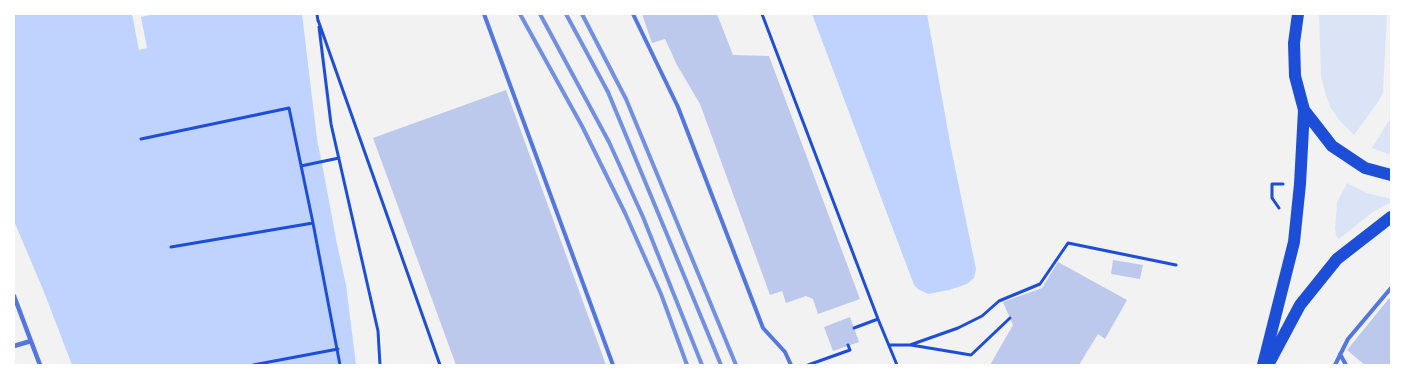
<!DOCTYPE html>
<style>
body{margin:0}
#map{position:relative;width:1405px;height:379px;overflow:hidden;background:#f2f2f2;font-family:Raleway,sans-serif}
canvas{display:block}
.frame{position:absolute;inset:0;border:15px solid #fff;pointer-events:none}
</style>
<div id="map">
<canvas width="1405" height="379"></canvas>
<div class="frame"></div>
</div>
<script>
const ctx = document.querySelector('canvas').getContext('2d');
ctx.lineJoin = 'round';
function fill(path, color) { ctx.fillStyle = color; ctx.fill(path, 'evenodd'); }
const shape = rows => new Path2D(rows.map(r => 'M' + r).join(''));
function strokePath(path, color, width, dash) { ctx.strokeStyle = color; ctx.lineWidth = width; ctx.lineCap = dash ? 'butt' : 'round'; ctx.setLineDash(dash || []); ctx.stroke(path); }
const green = shape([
 [1319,14,1387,14,1383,93,1378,102,1354,135,1339,120,1330,107,1325,92,1321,77],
 [1391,117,1391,155,1372,148],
 [1347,183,1367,193,1391,199,1391,202,1373,212,1339,239,1336,235,1335,228,1337,202]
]);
const water = shape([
 [14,14,302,14,317,139,323,169,337,244,346,285,356,365,72,365,44,292,14,221],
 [812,14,927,14,951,148,976,269,974,278,967,284,949,290,928,294,918,289,914,285]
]);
const pier = shape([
 [132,14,154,14,141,17,147,48,139,50]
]);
const building = shape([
 [642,14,717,14,733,55,769,56,860,299,818,314,813,299,806,296,786,303,782,291,770,295,700,104,677,65,665,39,652,43],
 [506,90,606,365,456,365,373,138],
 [1113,260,1143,265,1140,279,1111,274],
 [1058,262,1127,300,1105,339,1098,334,1079,365,990,365,1013,325,1003,302,1042,288],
 [1391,296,1391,365,1365,365,1347,350],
 [850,317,859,342,833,351,824,327]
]);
const path = shape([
 [317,14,318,21],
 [762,14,878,319,854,328],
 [318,20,440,365],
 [319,27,331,124,378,331,380,365],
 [141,139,289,108,313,223,340,365],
 [301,166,339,158],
 [1279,208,1272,198,1272,184,1283,184],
 [171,247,313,223],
 [878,319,897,365],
 [889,345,910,345,958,328,982,316,999,301,1040,284,1068,243,1176,265],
 [911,345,971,355,1010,318],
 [253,365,338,349],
 [808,365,850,350,848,345]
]);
const service = shape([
 [484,14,613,365],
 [633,14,678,107,763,328,785,352,791,365],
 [1340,354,1346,365],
 [1335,365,1348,339,1391,288]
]);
const pedestrian = shape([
 [14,296,40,365],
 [14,346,31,341]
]);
const primary = shape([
 [1298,14,1294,43,1295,76,1304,110,1332,146,1365,168,1391,175],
 [1263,365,1294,242,1300,184,1304,110],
 [1268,365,1300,305,1337,259,1391,217]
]);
const rail = shape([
 [520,14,582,126,625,213,661,294,687,365],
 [540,14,609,142,643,217,702,365],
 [566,14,608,92,721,365],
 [582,14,626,99,736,365]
]);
fill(green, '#dbe4f7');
fill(water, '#bfd3fe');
fill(pier, '#f2f2f2');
fill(building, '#bdc9ec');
strokePath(path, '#1d4ed8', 3);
strokePath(service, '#5277de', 4);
strokePath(pedestrian, '#5277de', 4.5);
strokePath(primary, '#1d4ed8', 12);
strokePath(rail, '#7290e2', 4);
</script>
